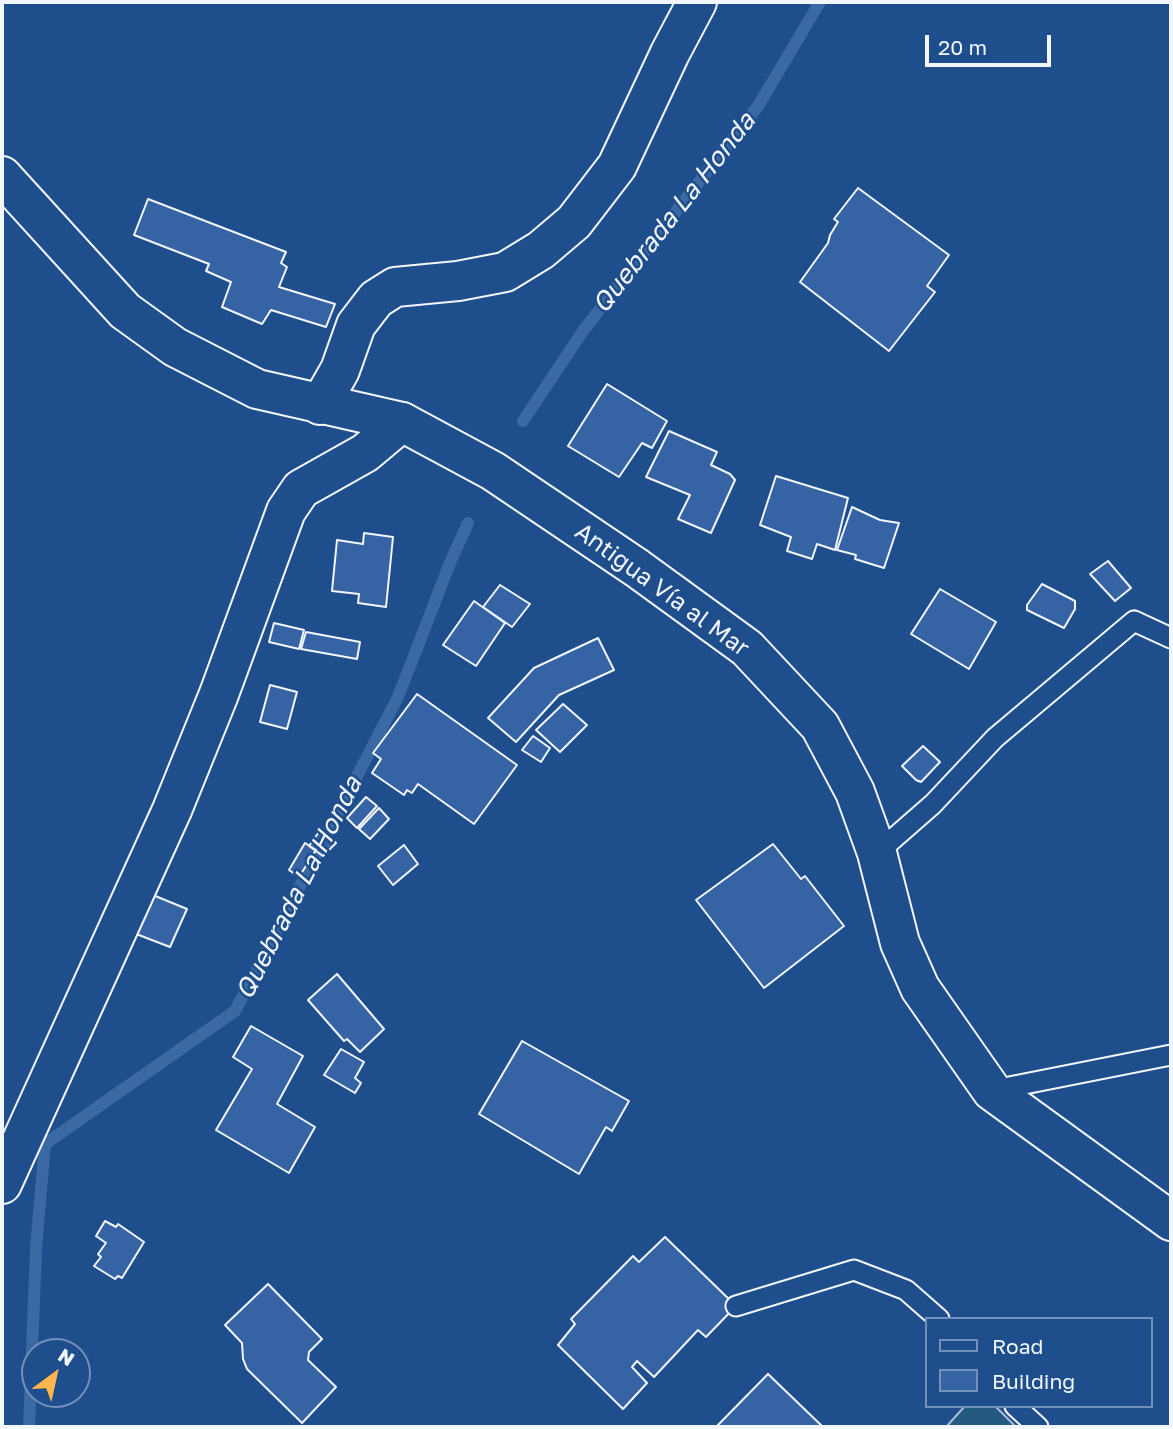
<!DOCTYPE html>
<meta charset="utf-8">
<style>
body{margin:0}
#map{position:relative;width:1173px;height:1429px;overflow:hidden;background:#1f4e8c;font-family:"Golos Text",sans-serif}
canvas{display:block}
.frame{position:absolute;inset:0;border:4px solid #f2f6ff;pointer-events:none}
.legend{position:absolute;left:925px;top:1317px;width:228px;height:91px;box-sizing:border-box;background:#1f4e8c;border:2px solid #7391ba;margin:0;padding:9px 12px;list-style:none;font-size:21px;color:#f2f6ff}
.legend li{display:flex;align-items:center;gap:14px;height:35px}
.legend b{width:35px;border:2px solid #7391ba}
.north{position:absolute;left:21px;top:1338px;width:70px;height:70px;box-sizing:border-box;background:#1f4e8c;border:2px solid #7391ba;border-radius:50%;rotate:33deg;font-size:19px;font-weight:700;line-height:28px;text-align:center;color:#f2f6ff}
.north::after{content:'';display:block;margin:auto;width:24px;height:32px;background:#ffb74d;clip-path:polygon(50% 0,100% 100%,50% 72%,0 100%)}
.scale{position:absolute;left:925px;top:35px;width:126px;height:32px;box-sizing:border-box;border:4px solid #f2f6ff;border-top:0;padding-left:9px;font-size:21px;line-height:24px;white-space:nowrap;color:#f2f6ff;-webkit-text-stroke:5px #1f4e8c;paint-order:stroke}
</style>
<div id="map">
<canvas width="1173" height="1429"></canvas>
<div class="frame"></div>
<ul class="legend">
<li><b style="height:9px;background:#1f4e8c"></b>Road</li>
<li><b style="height:19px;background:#3563a3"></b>Building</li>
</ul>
<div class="north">N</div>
<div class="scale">20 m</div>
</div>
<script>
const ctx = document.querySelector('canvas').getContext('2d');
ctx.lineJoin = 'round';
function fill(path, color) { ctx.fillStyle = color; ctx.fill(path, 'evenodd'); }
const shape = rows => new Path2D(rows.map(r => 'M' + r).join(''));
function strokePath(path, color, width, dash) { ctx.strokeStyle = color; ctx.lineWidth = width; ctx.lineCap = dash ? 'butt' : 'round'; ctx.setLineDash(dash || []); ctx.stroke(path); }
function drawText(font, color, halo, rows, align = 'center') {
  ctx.font = font + ' "Golos Text",sans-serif'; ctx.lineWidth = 5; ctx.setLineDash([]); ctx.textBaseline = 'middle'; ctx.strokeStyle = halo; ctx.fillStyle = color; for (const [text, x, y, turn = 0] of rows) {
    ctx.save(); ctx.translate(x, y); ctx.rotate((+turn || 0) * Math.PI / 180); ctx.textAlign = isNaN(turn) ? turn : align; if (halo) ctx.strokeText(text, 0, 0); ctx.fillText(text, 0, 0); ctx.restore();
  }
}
const green = shape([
 [965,1406,995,1406,1016,1427,946,1427,965,1406]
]);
const stream = shape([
 [523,421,583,331,758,106,820,2],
 [29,1427,36,1248,45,1144,235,1011,398,697,450,563,468,523]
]);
const building = shape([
 [858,188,949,255,927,286,935,292,889,351,800,282,828,243,830,235,838,222,834,219,858,188],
 [148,199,286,252,281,263,287,267,279,287,335,304,326,327,271,310,262,324,222,307,231,282,206,271,209,264,134,235,148,199],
 [607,384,667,421,652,448,642,443,619,477,568,446,607,384],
 [669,431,717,452,711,465,730,474,735,480,711,533,678,519,690,495,646,477,669,431],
 [776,476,848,498,835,550,817,544,812,559,787,551,791,537,760,525,776,476],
 [852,507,880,520,899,523,884,568,855,559,856,555,837,550,852,507],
 [364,533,393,537,386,607,358,603,359,594,332,591,337,540,363,544,364,533],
 [1108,561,1131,588,1115,601,1090,574,1108,561],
 [1042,584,1075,601,1075,609,1064,628,1027,610,1027,605,1042,584],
 [500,585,530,604,512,627,483,607,500,585],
 [940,589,996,622,969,669,911,634,940,589],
 [474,601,505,623,476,666,443,645,474,601],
 [274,623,304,630,299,649,269,642,274,623],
 [306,632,360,642,357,659,301,649,306,632],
 [598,638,614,670,559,695,516,742,488,718,534,668,598,638],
 [270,685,297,692,287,729,260,722,270,685],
 [417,694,517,765,474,824,418,784,412,793,407,790,404,795,372,773,381,759,373,753,417,694],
 [563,704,587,725,560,752,536,730,563,704],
 [533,736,550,748,541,762,522,750,533,736],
 [923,746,940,762,921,782,916,780,902,766,923,746],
 [366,797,377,806,357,828,347,818,366,797],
 [379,808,389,819,370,839,359,829,379,808],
 [321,829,336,843,323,856,309,846,321,829],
 [305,843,316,850,299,877,289,870,305,843],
 [773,844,801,879,805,876,844,926,764,988,696,900,773,844],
 [404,845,418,864,393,885,378,866,404,845],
 [148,893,187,909,170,947,131,932,148,893],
 [337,974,384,1029,360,1052,347,1039,344,1041,308,1000,337,974],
 [251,1026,303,1056,277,1104,315,1127,289,1173,216,1130,252,1069,233,1057,251,1026],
 [522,1041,629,1101,612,1131,606,1127,579,1174,479,1114,522,1041],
 [341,1049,364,1062,355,1078,361,1083,355,1093,324,1075,341,1049],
 [105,1221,116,1227,118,1224,144,1242,122,1278,118,1276,115,1279,94,1266,101,1257,98,1254,106,1243,96,1236,105,1221],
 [665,1237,736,1306,706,1337,698,1330,654,1377,637,1361,632,1367,647,1383,623,1409,558,1345,575,1324,571,1319,633,1256,639,1262,665,1237],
 [268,1284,322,1339,309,1352,308,1360,336,1387,302,1423,247,1369,243,1359,242,1343,225,1325,268,1284],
 [768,1374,823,1427,716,1427,768,1374]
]);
const service = shape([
 [877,853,933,804,995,738,1134,621,1171,638],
 [994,1090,1171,1055],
 [736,1306,854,1270,906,1290,939,1319],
 [1015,1406,1038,1427]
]);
const minor = shape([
 [320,405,340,370,356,325,376,299,395,287,458,281,505,272,541,250,574,222,617,166,670,53,697,2],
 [2,1184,172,810,219,694,286,511,301,489,365,453,402,422]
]);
const secondary = shape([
 [2,176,125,311,175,347,257,389,402,422,493,471,637,568,747,648,820,726,855,792,877,853,900,943,920,988,992,1091,1171,1221]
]);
const streetNames = [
 ["Antigua Vía al Mar",662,590,36]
];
const waterNames = [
 ["Quebrada La Honda",674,213,-52],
 ["Quebrada La Honda",299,888,-63]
];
fill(green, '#245a82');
strokePath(green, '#a8bbd7', 2);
strokePath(stream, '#3b69a3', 12);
fill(building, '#3563a3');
strokePath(building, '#f2f6ff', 2);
strokePath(service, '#f2f6ff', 23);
strokePath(minor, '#f2f6ff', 42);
strokePath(secondary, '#f2f6ff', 42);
strokePath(service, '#1f4e8c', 19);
strokePath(minor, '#1f4e8c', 38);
strokePath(secondary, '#1f4e8c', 38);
drawText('24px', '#f2f6ff', '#1f4e8c', streetNames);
drawText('italic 26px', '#f2f6ff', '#1f4e8c', waterNames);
</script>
